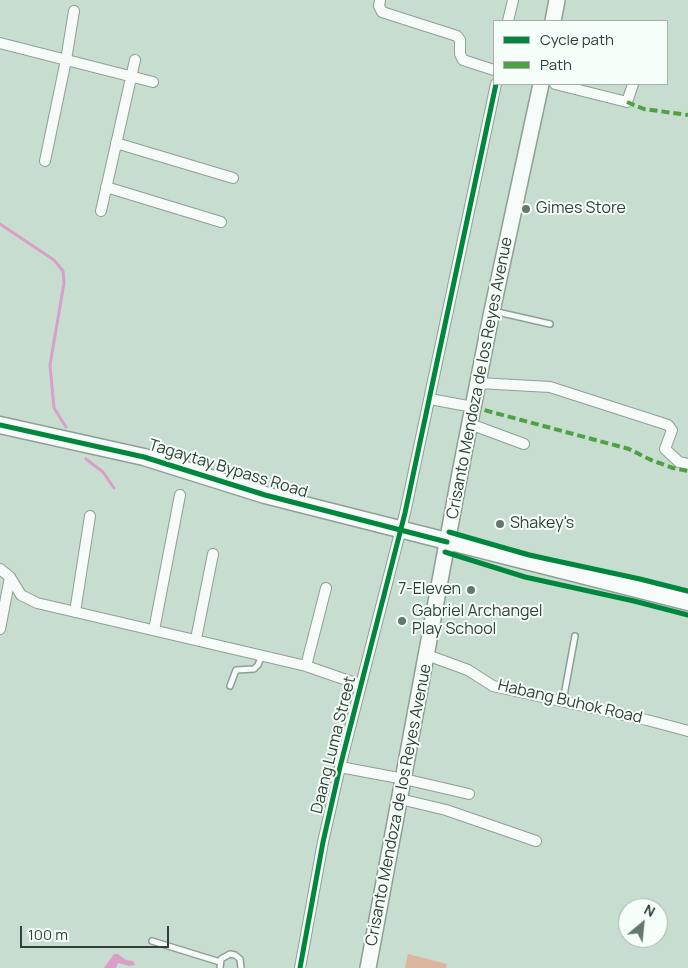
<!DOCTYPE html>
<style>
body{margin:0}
#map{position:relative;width:688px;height:968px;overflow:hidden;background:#c6ddd0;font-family:Manrope,sans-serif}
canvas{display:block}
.legend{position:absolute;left:493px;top:20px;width:175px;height:65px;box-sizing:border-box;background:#f6fef9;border:1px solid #a6b2ab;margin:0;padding:6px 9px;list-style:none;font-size:15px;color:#2f4036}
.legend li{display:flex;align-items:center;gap:10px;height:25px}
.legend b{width:25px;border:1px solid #a6b2ab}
.north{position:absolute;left:618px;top:898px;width:50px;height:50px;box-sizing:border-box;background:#f6fef9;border:1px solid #a6b2ab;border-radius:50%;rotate:28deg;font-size:14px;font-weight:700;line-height:20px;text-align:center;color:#2f4036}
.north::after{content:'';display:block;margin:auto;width:18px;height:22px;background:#64776c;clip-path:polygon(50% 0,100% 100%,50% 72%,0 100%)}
.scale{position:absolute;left:20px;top:926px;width:149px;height:22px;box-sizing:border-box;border:2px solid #2f4036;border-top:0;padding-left:6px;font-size:15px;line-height:18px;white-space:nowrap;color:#2f4036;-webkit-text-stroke:4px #f6fef9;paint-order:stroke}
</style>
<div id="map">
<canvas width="688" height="968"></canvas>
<ul class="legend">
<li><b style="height:6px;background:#00873e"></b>Cycle path</li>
<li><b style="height:6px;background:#50a144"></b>Path</li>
</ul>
<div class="north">N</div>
<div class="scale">100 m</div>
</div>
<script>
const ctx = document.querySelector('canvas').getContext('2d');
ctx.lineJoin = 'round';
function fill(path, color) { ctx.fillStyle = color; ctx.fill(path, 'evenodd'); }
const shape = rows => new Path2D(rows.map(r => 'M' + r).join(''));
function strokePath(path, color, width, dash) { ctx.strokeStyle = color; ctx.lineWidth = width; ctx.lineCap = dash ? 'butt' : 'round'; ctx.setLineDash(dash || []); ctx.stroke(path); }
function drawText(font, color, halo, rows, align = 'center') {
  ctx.font = font + ' Manrope,sans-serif'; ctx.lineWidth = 4; ctx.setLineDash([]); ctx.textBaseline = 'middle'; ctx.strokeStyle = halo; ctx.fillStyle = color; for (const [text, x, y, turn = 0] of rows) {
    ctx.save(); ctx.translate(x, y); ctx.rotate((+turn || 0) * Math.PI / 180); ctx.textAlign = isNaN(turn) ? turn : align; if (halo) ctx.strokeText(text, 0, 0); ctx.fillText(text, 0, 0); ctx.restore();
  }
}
const green = shape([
 [408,954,447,964,446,968,405,968]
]);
const water = shape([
 [114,954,118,954,126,960,133,961,135,965,130,966,118,963,116,968,104,968]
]);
const stream = shape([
 [0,224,54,260,63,271,64,283,50,365,54,408,66,427],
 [86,459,103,472,114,488]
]);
const service = shape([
 [493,311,550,324],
 [230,686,236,670,254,669,258,665,262,655],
 [563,701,575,636],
 [152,941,220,962],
 [220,968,221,959,230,954,235,955,240,959,241,968]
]);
const minor = shape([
 [380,0,379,6,382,12,457,36,460,40,460,54,463,60,494,70],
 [508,21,513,0],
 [0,43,153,82],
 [555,84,627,102,633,84],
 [116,143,233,178],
 [45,161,66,60,74,11],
 [106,187,221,222],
 [101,211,135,60],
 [478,383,550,387,668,425,672,430,665,449,679,462,688,464],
 [430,399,473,407],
 [470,424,524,444],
 [0,569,10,577,21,595,37,603,306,666,361,685],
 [75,612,90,516],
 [0,629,10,577],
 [154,630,180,495],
 [196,639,213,554],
 [427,655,468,670,493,686,647,720,688,731],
 [306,666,326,588],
 [340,767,404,779,469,794],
 [400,799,446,810,536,841],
 [300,968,323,842,340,767,405,513,496,84]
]);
const secondary = shape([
 [553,21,557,0],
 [368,968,460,473,492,311,541,84]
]);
const primary = shape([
 [0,425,144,457,265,495,688,602]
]);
const quiet = shape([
 [627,102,644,109,688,115],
 [473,407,629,449,651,460,673,468,688,471]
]);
const cycleway = shape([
 [0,425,144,457,265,495,447,542],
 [449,532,529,555,640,579,688,591],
 [445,552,525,577,634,601,688,615],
 [300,968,323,842,340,767,405,513,496,84]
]);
const markers = [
 [526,209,5,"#64776c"],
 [500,524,5,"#64776c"],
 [471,590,5,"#64776c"],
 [402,621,5,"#64776c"]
];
const poiNames = [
 ["Gimes Store",536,209],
 ["Shakey's",510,524],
 ["7-Eleven",461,590,"right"],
 ["Gabriel Archangel",412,612],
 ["Play School",412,630]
];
const streetNames = [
 ["Crisanto Mendoza de los Reyes Avenue",480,378,-79],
 ["Tagaytay Bypass Road",228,469,17],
 ["Habang Buhok Road",570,702,13],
 ["Daang Luma Street",334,745,-76],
 ["Crisanto Mendoza de los Reyes Avenue",399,805,-79]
];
fill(green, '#dcb59e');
fill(water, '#da9fc8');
strokePath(stream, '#da9fc8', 3);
strokePath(service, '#8ea096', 8);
strokePath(minor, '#8ea096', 12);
strokePath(secondary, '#8ea096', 18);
strokePath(primary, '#8ea096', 19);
strokePath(service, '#f6faf8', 5);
strokePath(minor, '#f6faf8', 10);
strokePath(secondary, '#f6faf8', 15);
strokePath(primary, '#f6faf8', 16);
strokePath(quiet, '#50a144', 4, [8, 4]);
strokePath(cycleway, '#00873e', 5);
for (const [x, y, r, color] of markers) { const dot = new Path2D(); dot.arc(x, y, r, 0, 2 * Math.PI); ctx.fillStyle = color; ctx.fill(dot); strokePath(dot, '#f6fef9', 2); }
drawText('16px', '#2f4036', '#f6fef9', poiNames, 'left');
drawText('16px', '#2f4036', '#f6fef9', streetNames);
</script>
